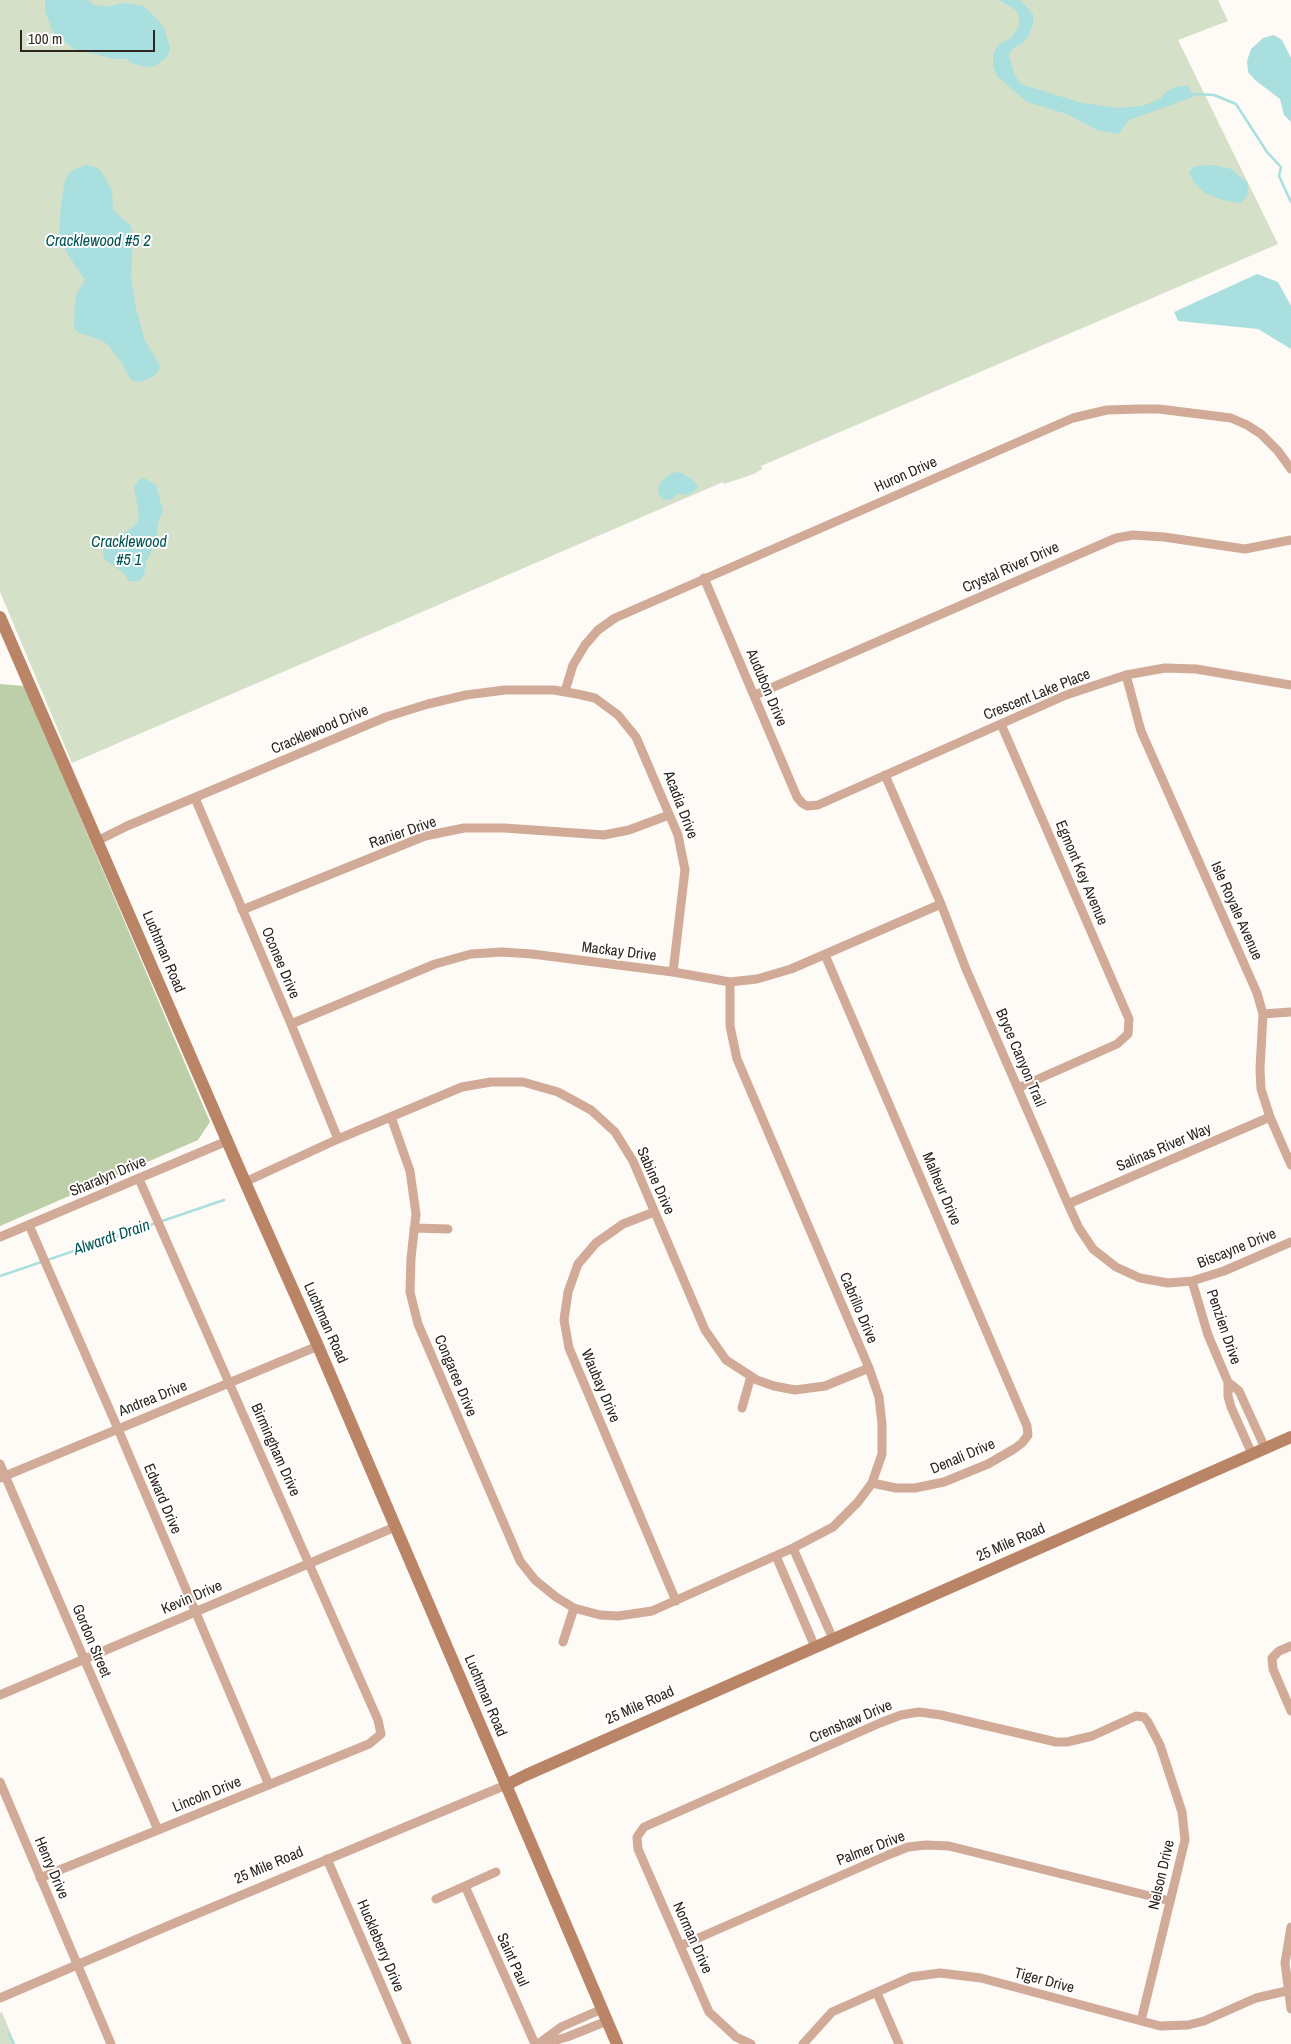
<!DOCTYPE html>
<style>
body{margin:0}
#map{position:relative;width:1291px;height:2044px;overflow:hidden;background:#fefaf6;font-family:"Archivo Narrow",sans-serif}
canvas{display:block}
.scale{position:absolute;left:20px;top:30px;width:135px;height:22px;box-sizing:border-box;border:2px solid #2d251e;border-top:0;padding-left:6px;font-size:15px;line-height:18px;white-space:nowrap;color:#2d251e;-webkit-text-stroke:4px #fff;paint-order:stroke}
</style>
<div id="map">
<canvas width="1291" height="2044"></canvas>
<div class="scale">100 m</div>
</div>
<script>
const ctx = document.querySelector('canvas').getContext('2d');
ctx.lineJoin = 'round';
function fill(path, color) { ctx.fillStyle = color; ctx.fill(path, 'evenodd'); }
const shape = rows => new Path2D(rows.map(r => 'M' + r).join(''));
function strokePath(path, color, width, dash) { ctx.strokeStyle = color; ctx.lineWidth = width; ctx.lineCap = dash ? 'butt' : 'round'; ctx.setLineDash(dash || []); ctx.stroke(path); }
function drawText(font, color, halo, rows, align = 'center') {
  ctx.font = font + ' "Archivo Narrow",sans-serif'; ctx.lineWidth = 4; ctx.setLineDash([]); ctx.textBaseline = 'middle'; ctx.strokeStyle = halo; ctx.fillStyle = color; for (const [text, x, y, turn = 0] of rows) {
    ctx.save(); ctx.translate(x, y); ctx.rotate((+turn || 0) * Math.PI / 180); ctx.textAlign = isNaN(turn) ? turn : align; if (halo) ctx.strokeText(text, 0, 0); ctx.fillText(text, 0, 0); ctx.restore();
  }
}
const green = shape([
 [0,0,1218,0,1228,21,1178,40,1278,244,761,466,762,469,754,474,724,484,723,482,72,763,0,592],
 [2,2012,15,2044,0,2044,0,2013]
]);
const forest = shape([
 [0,684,24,686,210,1122,198,1140,0,1226]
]);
const water = shape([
 [45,0,87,0,95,5,106,7,124,3,144,6,159,21,165,30,170,49,167,57,155,66,148,67,131,63,127,59,114,59,74,49,53,33,45,11],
 [999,0,1020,0,1033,14,1033,24,1029,35,1023,43,1012,49,1009,56,1015,76,1021,84,1082,103,1119,108,1142,106,1160,99,1166,92,1175,87,1188,85,1193,97,1129,120,1118,134,1097,130,1067,114,1027,102,997,76,993,66,993,55,997,46,1012,37,1019,26,1019,17,1016,10],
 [1274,35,1282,40,1291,58,1291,122,1284,115,1280,99,1255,80,1248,72,1247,61,1251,49,1263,38],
 [86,165,96,167,101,171,112,190,113,210,131,226,133,236,131,278,136,308,145,341,160,365,158,372,154,376,141,382,132,381,129,377,122,363,108,345,101,340,77,332,74,328,75,302,77,293,85,280,68,255,59,236,61,204,65,181,68,175,73,170],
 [1214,165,1231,169,1248,183,1247,197,1240,203,1223,200,1205,193,1193,181,1189,172,1195,166],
 [1257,274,1278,282,1291,306,1291,349,1258,329,1178,321,1174,312],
 [675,472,682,473,695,482,698,488,688,495,677,494,672,499,664,500,660,496,658,489,660,483,669,475],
 [144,478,156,485,163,511,158,523,156,542,146,562,144,575,139,581,129,581,123,572,105,560,103,553,103,547,107,541,129,530,137,523,139,514,134,487,140,479]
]);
const stream = shape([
 [1190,96,1194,94,1214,95,1236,104,1267,152,1281,167,1279,176,1291,202],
 [0,1276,224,1200],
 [9,2034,14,2044]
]);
const street = shape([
 [704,578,797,797,802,803,807,806,818,805,1066,695,1126,675,1165,668,1196,669,1291,685],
 [1126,675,1141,731,1257,993,1263,1014,1260,1069,1261,1089,1270,1117,1291,1165],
 [565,691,573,665,585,645,598,630,615,618,1073,418,1107,410,1139,409,1159,409,1231,418,1247,425,1261,434,1278,451,1291,469],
 [755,695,1116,538,1133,535,1164,537,1245,549,1291,540],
 [1001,724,1129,1019,1128,1034,1117,1044,1018,1088],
 [885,775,941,904,966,969,1068,1204,1079,1228,1093,1249,1116,1267,1140,1278,1168,1283,1192,1281,1224,1271,1291,1242],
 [195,798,291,1024,338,1139],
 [97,841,127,826,386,717,428,704,466,695,505,690,554,690,577,694,595,698,618,715,636,737,678,835,685,870,673,972],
 [242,910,425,836,464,828,504,828,604,835,629,830,669,815],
 [825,955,1027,1426,1028,1435,1022,1443,1014,1449,988,1464,944,1482,915,1488,896,1488,872,1483],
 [1263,1014,1291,1012],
 [291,1024,435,964,471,954,502,952,532,954,673,972,730,982,757,979,791,969,941,904],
 [391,1117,410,1171,416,1214,411,1258,410,1292,418,1324,520,1561,535,1580,556,1597,574,1608,600,1615,618,1616,652,1611,793,1548,833,1527,858,1502,872,1483,882,1454,882,1424,879,1397,869,1368,737,1059,730,1026,730,982],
 [245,1182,338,1139,462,1087,491,1082,523,1082,558,1092,591,1110,615,1132,633,1161,705,1330,726,1360,757,1380,774,1386,795,1390,825,1386,869,1368],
 [1068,1204,1270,1117],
 [654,1212,623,1224,596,1243,578,1264,568,1292,564,1320,569,1348,676,1601],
 [29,1225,118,1429,269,1785],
 [414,1228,448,1229],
 [0,1237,227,1141],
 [1192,1281,1208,1335,1228,1382,1228,1396,1231,1407,1252,1454],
 [1228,1382,1239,1391,1265,1448],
 [742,1408,751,1376],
 [0,1464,158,1830],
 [0,1478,318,1346],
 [793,1548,833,1639],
 [776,1556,815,1647],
 [563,1642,574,1608],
 [1291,1646,1279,1651,1272,1658,1273,1669,1291,1711],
 [0,1695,395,1527],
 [0,1782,111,2044],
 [327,1859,407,2044],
 [40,1878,369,1744,381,1734,378,1720,139,1179],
 [465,1886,535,2044],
 [436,1899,496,1872],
 [1291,1927,1285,1963,1291,2009],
 [680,1946,888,1855,908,1847,926,1845,949,1846,1170,1901],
 [877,1993,899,2044],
 [0,1998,170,1925,506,1785],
 [538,2044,561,2027,602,2009],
 [542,2044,567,2037,607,2021],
 [751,2044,736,2037,709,2012,638,1849,637,1837,644,1827,880,1723,901,1715,919,1712,941,1715,1056,1742,1067,1742,1092,1736,1136,1716,1144,1717,1148,1722,1160,1745,1182,1812,1185,1840,1141,2021],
 [803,2044,832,2012,911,1977,940,1973,981,1978,1160,2026,1188,2025,1204,2021,1256,1998,1291,1990]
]);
const secondary = shape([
 [0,617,245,1182,318,1346,617,2044],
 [506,1785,526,1775,1291,1437]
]);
const streetNames = [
 ["Huron Drive",906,475,-24],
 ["Crystal River Drive",1011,568,-24],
 ["Audubon Drive",766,688,67],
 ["Crescent Lake Place",1037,695,-22],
 ["Cracklewood Drive",320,730,-23],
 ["Acadia Drive",680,805,69],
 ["Ranier Drive",403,833,-19],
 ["Egmont Key Avenue",1081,873,67],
 ["Isle Royale Avenue",1236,911,66],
 ["Luchtman Road",163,952,67],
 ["Mackay Drive",619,952,7],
 ["Oconee Drive",280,963,67],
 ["Bryce Canyon Trail",1020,1058,67],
 ["Salinas River Way",1164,1148,-23],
 ["Sharalyn Drive",108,1177,-23],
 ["Sabine Drive",655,1181,66],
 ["Malheur Drive",941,1189,67],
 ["Biscayne Drive",1237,1249,-22],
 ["Cabrillo Drive",858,1308,67],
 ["Luchtman Road",325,1323,66],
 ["Penzien Drive",1223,1327,71],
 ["Congaree Drive",455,1376,67],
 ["Waubay Drive",600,1386,67],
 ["Andrea Drive",153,1399,-22],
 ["Birmingham Drive",275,1450,66],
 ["Denali Drive",963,1457,-23],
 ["Edward Drive",162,1499,67],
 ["25 Mile Road",1011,1543,-24],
 ["Kevin Drive",192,1598,-23],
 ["Gordon Street",91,1641,67],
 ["Luchtman Road",485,1696,67],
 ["25 Mile Road",640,1706,-24],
 ["Crenshaw Drive",851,1722,-23],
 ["Lincoln Drive",207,1795,-22],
 ["Palmer Drive",871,1849,-21],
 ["25 Mile Road",269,1866,-23],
 ["Henry Drive",51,1868,67],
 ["Nelson Drive",1162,1875,-77],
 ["Norman Drive",692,1938,66],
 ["Huckleberry Drive",380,1946,67],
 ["Saint Paul",512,1960,66],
 ["Tiger Drive",1044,1981,15]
];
const waterNames = [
 ["Cracklewood #5 2",98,242],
 ["Cracklewood",129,543],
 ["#5 1",129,561],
 ["Alwardt Drain",112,1238,-19]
];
fill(green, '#d4e0c8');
fill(forest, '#bccfa9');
fill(water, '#a9dfde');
strokePath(stream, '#a9dfde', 2.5);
strokePath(street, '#d1ab97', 9);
strokePath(secondary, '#ba8467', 12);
drawText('15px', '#2d251e', '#fff', streetNames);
drawText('italic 16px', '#005353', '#fff', waterNames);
</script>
